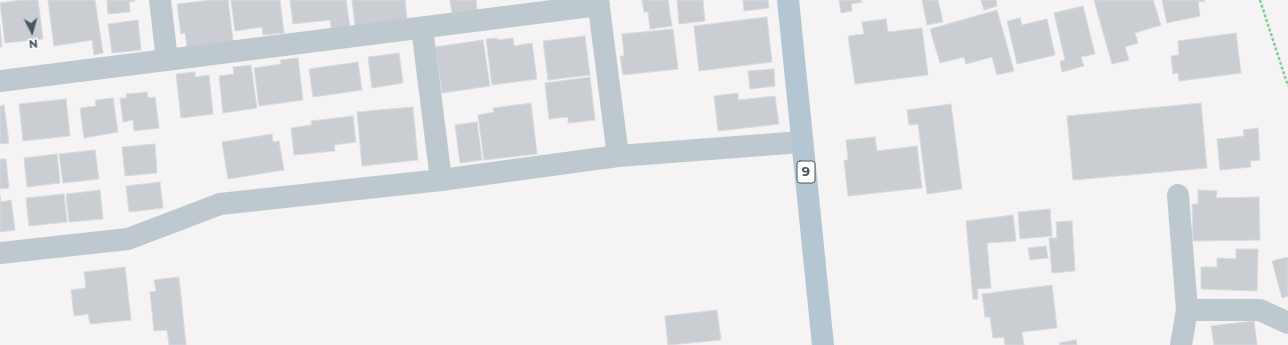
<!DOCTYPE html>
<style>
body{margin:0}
#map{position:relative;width:1288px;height:345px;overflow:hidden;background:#f5f3f3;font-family:Montserrat,sans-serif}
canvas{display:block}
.north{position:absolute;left:12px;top:12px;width:40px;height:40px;-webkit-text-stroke:3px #fff;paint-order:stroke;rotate:174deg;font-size:11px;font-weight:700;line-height:16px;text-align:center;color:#4a5961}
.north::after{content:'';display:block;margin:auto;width:14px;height:18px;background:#4a5961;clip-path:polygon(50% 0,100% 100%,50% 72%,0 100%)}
</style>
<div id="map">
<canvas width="1288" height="345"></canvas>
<div class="north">N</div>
</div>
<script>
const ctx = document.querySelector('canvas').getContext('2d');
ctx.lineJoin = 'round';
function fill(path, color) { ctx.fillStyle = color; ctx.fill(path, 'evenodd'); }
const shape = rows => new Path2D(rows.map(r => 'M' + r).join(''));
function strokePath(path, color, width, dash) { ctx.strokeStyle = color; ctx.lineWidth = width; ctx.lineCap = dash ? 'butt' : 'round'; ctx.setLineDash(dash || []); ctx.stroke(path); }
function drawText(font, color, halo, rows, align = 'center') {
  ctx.font = font + ' Montserrat,sans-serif'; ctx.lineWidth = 3; ctx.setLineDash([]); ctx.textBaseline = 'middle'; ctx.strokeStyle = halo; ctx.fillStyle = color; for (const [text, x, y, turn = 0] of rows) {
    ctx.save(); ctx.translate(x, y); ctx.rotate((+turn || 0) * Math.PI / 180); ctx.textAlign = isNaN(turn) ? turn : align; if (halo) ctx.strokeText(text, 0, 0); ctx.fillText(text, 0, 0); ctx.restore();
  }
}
const building = shape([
 [21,0,38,0,43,39,5,43,0,3,21,0],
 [48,0,95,0,103,53,94,55,92,40,54,46,48,0],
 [107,0,135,0,135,1,129,2,130,12,108,14,107,0],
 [212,0,228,0,233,41,187,47,185,33,181,34,177,4,212,0],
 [231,0,280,0,284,33,263,35,262,27,235,31,231,0],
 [290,0,346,0,350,28,331,28,330,20,293,24,290,0],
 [352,0,405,0,407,20,355,26,352,0],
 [450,0,476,0,477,10,452,13,450,0],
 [642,0,668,0,672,26,650,29,648,12,644,12,642,0],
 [677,0,703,0,705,21,679,24,677,0],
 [743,0,768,0,769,8,744,11,743,0],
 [839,0,861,0,862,2,851,4,852,11,841,13,839,0],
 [922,0,938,0,943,22,927,25,922,0],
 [981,0,996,0,997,6,984,10,981,0],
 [1094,0,1153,0,1161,25,1135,33,1138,43,1125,47,1129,60,1112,64,1094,0],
 [1162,0,1205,0,1205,1,1198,2,1200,16,1167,23,1162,0],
 [1083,6,1095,54,1081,57,1084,66,1062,72,1060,61,1065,60,1054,13,1083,6],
 [997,10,1014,71,997,75,992,57,966,64,964,57,940,63,930,29,997,10],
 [767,17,772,62,699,71,694,26,767,17],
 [1020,18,1022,25,1047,19,1055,55,1017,64,1007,21,1020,18],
 [886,19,888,32,922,28,928,75,855,84,848,36,864,34,862,22,886,19],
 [138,20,141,50,112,53,108,24,138,20],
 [0,26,2,47,0,47,0,26],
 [673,29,678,69,623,75,620,56,624,56,622,34,673,29],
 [1236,33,1241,73,1179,81,1178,73,1173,74,1171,56,1179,55,1178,41,1236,33],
 [585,36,590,75,548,80,543,41,585,36],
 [497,38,498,40,513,38,514,46,532,43,537,79,492,85,486,39,497,38],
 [483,40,490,86,442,93,435,47,483,40],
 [399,53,403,83,372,88,368,57,399,53],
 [298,58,303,100,259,106,254,68,281,64,280,60,298,58],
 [358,62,362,90,313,97,309,69,358,62],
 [251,65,257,108,223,113,219,76,234,74,233,67,251,65],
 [774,69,775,86,750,89,748,71,774,69],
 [195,72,195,77,209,75,213,114,181,118,176,74,195,72],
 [590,77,595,120,568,123,568,117,549,119,545,83,590,77],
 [147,92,148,98,155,97,159,128,134,131,133,120,123,122,120,98,127,98,126,94,147,92],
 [738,93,738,100,775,96,779,124,718,131,714,96,738,93],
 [113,98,118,132,84,138,80,108,96,106,95,100,113,98],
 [66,99,70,136,23,141,19,104,66,99],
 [531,103,537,154,484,160,478,115,494,112,493,108,531,103],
 [1201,103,1207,168,1073,180,1067,116,1201,103],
 [951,104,962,189,927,194,918,124,909,125,907,110,951,104],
 [4,105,9,143,0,144,0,106,4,105],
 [413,107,418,160,362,166,357,112,413,107],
 [353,116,356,142,334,145,335,151,294,155,291,128,312,125,311,121,353,116],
 [477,122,482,160,460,163,455,125,477,122],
 [1258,128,1260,160,1250,161,1251,167,1220,170,1217,139,1244,136,1243,130,1258,128],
 [272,134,273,142,279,141,284,170,228,179,222,142,272,134],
 [875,137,877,151,917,146,922,188,848,196,844,160,848,160,846,140,875,137],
 [155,144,157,173,125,176,122,147,155,144],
 [95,150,99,179,63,183,59,154,95,150],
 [57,154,60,183,27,187,24,158,57,154],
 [0,159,6,159,9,188,0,189,0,159],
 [160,182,163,208,129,212,126,186,160,182],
 [100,190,103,219,69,222,66,194,100,190],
 [1198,190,1217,191,1216,198,1259,197,1260,240,1193,241,1192,204,1198,204,1198,190],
 [64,194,67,222,29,226,26,198,64,194],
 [0,196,1,202,11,200,15,230,0,232,0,196],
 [1050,209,1052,236,1020,239,1018,212,1050,209],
 [1013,215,1016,241,987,243,991,288,977,289,978,299,973,299,966,221,1013,215],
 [1072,221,1075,271,1052,273,1049,238,1057,238,1056,222,1072,221],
 [1046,246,1048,258,1030,260,1028,248,1046,246],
 [1236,249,1258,249,1257,291,1201,289,1201,267,1217,267,1217,258,1236,259,1236,249],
 [1288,257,1288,296,1282,298,1272,261,1288,257],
 [125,267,131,320,90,324,88,314,74,316,71,290,86,288,84,272,125,267],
 [179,277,186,345,169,345,167,330,154,331,150,292,156,291,154,280,179,277],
 [1052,285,1057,328,1022,332,1024,345,1005,345,1004,337,993,338,990,317,985,317,982,294,1052,285],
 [717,310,721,340,668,345,665,316,717,310],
 [1254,321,1257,345,1214,345,1211,326,1254,321],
 [1076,340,1077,345,1060,345,1059,343,1076,340]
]);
const path = shape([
 [1260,0,1288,86]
]);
const street = shape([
 [160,0,167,60],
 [598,0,618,156],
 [422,28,441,180],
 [0,81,599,5],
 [1178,195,1187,310,1181,345],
 [0,253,128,239,220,204,441,180,618,156,802,142],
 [1187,310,1260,310,1288,323]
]);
const primary = shape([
 [788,0,823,345]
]);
const shields = [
 [806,172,18]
];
const shieldNames = [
 ["9",806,172]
];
fill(building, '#caced2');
strokePath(building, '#d7dade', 1);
strokePath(path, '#7acf99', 2.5, [3, 2]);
strokePath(street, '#bec9cf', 22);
strokePath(primary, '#b3c6d1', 22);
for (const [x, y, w] of shields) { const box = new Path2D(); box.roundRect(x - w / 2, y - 11, w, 22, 3); ctx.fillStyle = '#fff'; ctx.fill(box); strokePath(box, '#4a5961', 1); }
drawText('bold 13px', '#4a5961', null, shieldNames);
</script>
